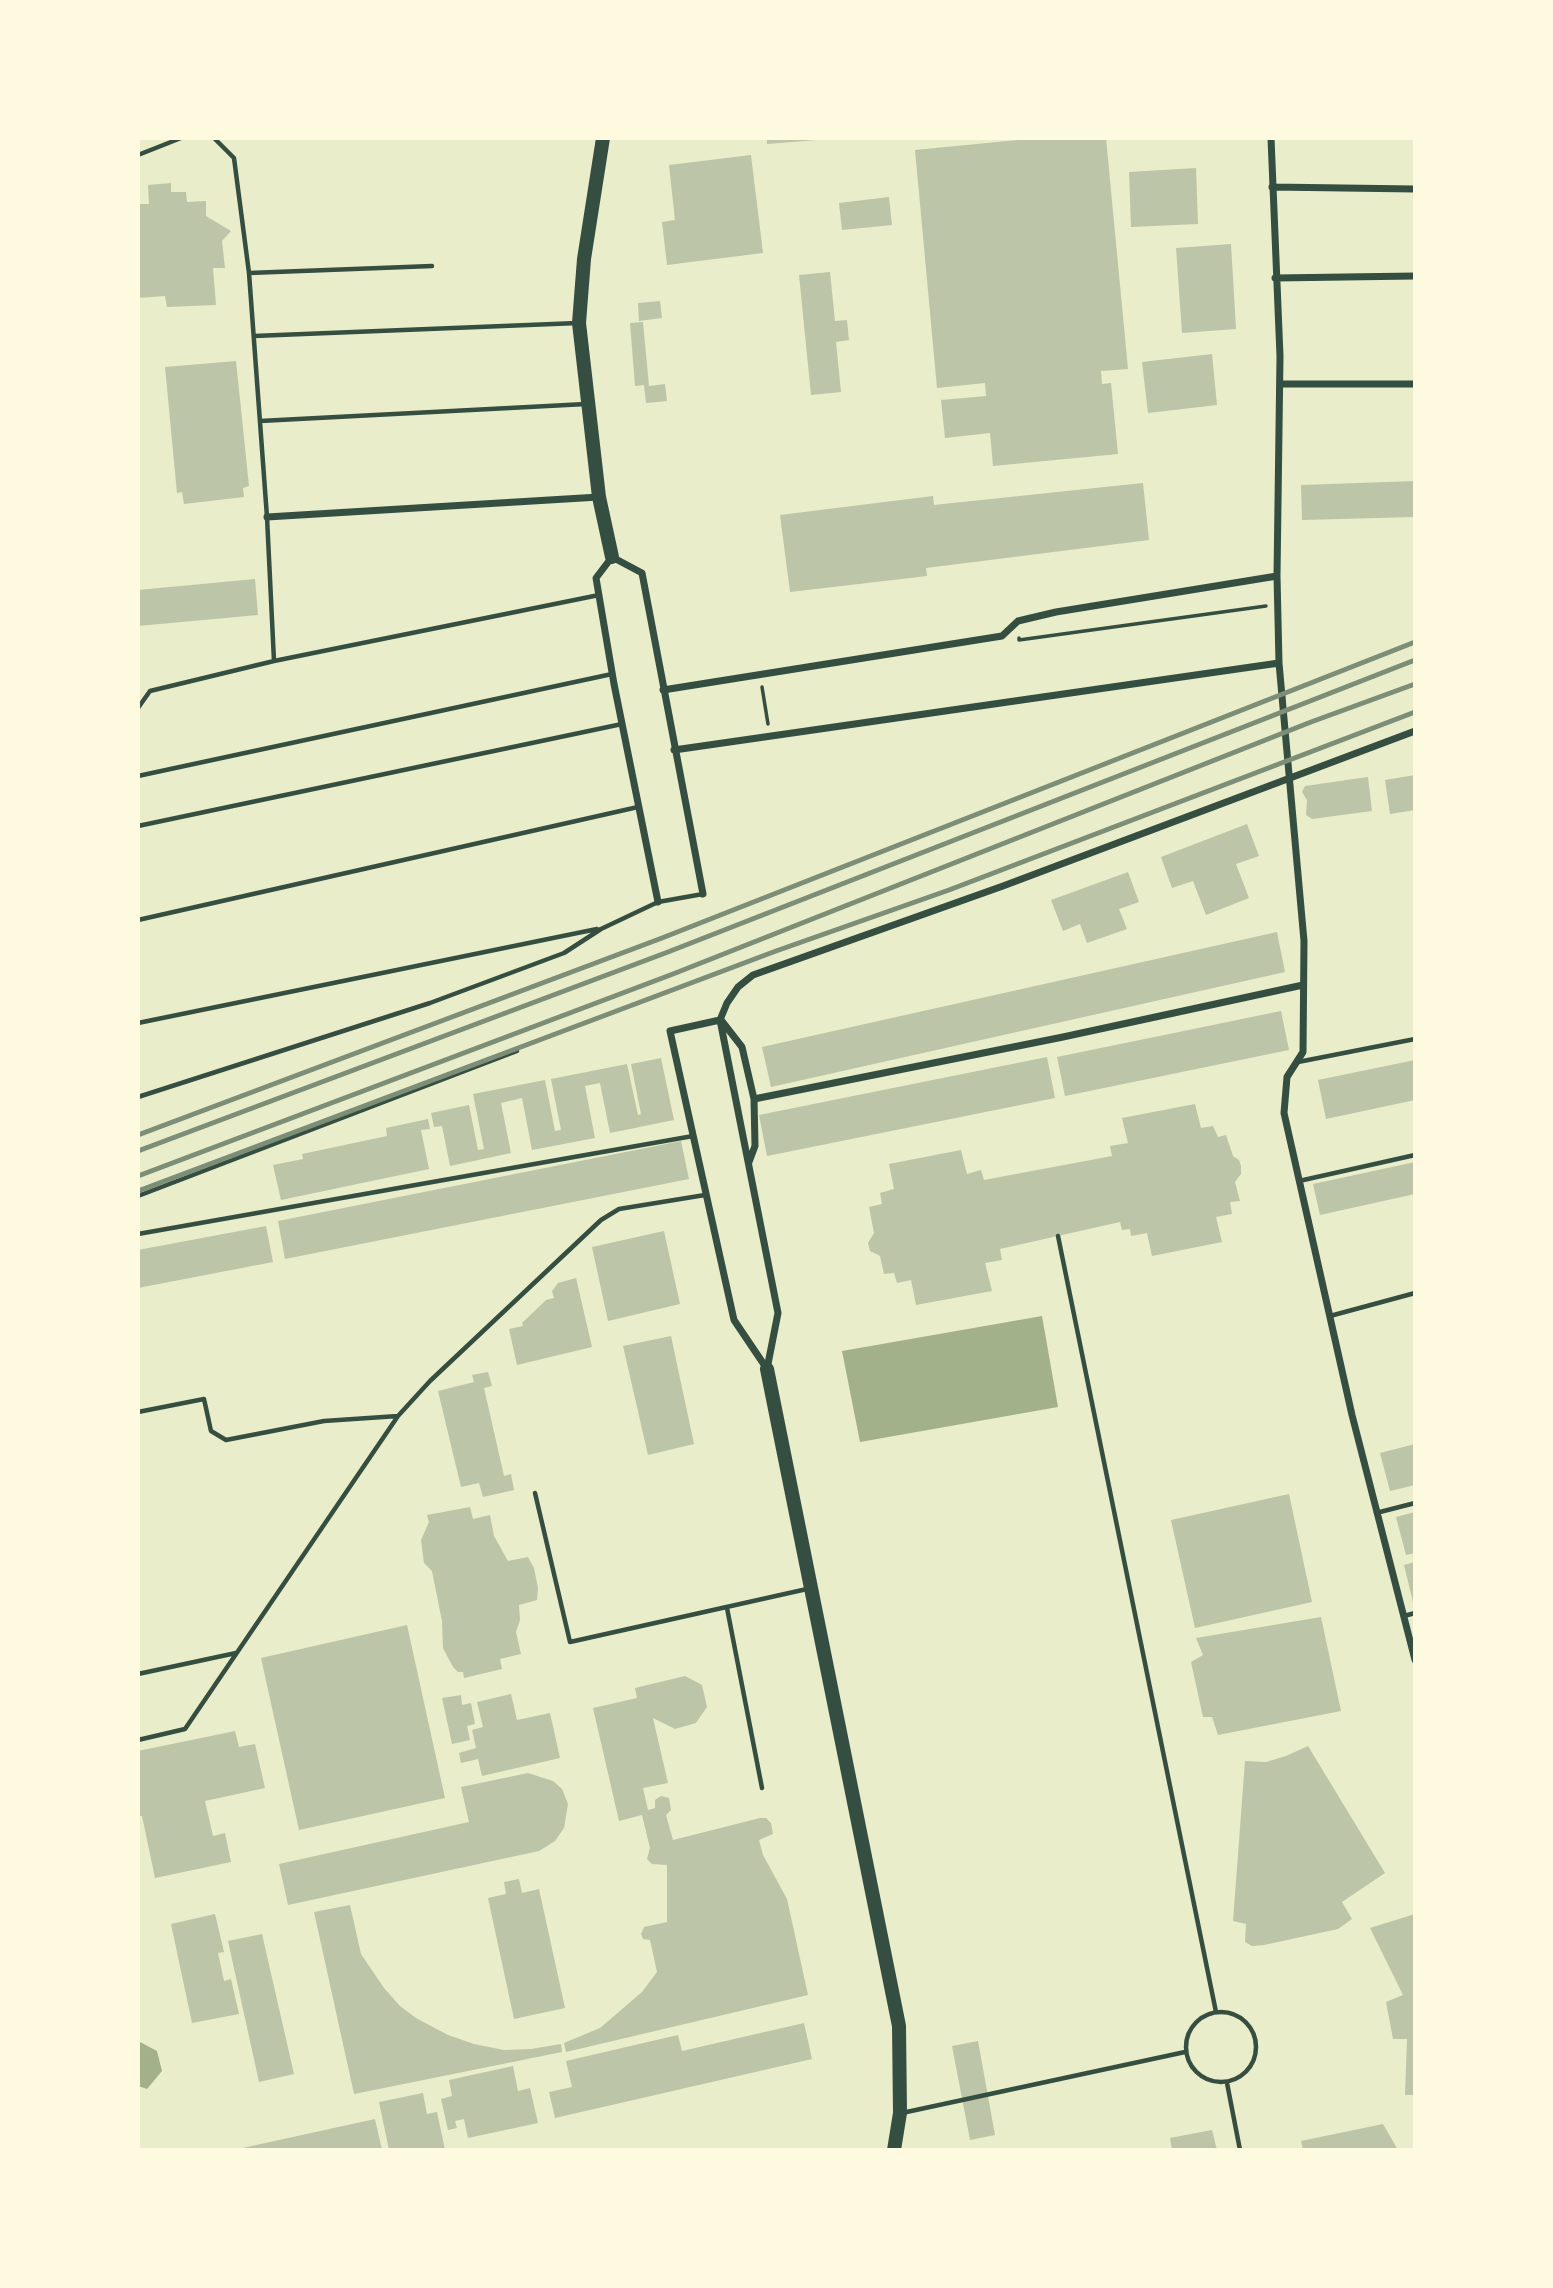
<!DOCTYPE html>
<style>
body{margin:0}
#map{position:relative;width:1553px;height:2288px;overflow:hidden;background:#e9edc9;font-family:"PT Sans Narrow",sans-serif}
canvas{display:block}
.frame{position:absolute;inset:0;border:140px solid #fefae0;pointer-events:none}
</style>
<div id="map">
<canvas width="1553" height="2288"></canvas>
<div class="frame"></div>
</div>
<script>
const ctx = document.querySelector('canvas').getContext('2d');
ctx.lineJoin = 'round';
function fill(path, color) { ctx.fillStyle = color; ctx.fill(path, 'evenodd'); }
const shape = rows => new Path2D(rows.map(r => 'M' + r).join(''));
function strokePath(path, color, width, dash) { ctx.strokeStyle = color; ctx.lineWidth = width; ctx.lineCap = dash ? 'butt' : 'round'; ctx.setLineDash(dash || []); ctx.stroke(path); }
const water = shape([
 [1042,1316,1058,1407,860,1442,842,1351],
 [140,2042,157,2051,162,2071,147,2089,138,2086]
]);
const building = shape([
 [767,138,816,138,817,140,767,144],
 [1038,138,1106,138,1128,369,1101,371,1102,384,1111,383,1118,454,993,466,990,433,945,438,941,400,986,396,985,383,937,388,915,150],
 [751,155,763,253,667,265,662,222,675,220,669,165],
 [1196,168,1198,224,1131,227,1129,172],
 [171,183,171,192,186,192,187,202,206,201,206,216,231,231,222,241,225,268,213,268,216,305,167,307,165,296,138,298,138,204,149,204,148,185],
 [889,197,892,225,842,230,839,203],
 [1231,244,1236,329,1182,333,1176,248],
 [830,272,835,321,847,320,849,340,836,342,841,392,811,395,799,275],
 [660,301,662,318,639,321,638,303],
 [643,322,649,386,665,384,667,401,646,403,644,385,635,386,630,323],
 [1212,354,1217,405,1148,413,1142,362],
 [236,361,249,486,243,488,244,497,184,504,182,492,177,493,165,367],
 [1415,481,1415,517,1302,520,1301,485],
 [1143,483,1149,540,926,568,927,576,790,592,780,515,933,496,934,505],
 [255,579,258,615,138,626,138,590],
 [1415,775,1415,810,1390,814,1385,780],
 [1368,777,1372,811,1312,819,1306,815,1307,800,1302,792,1305,786],
 [1247,824,1259,856,1236,864,1249,898,1206,915,1193,881,1172,888,1161,857],
 [1128,872,1139,902,1119,909,1127,929,1087,943,1080,924,1063,931,1051,900],
 [1277,932,1285,972,771,1087,762,1047],
 [1281,1011,1289,1050,1065,1096,1057,1057],
 [1047,1057,1055,1098,767,1156,759,1115],
 [661,1058,674,1120,610,1133,600,1083,585,1086,595,1138,532,1150,522,1098,501,1103,511,1153,450,1166,442,1126,434,1127,431,1113,469,1105,478,1150,484,1149,473,1094,545,1080,555,1131,561,1130,551,1079,627,1064,638,1115,641,1114,631,1064],
 [1415,1060,1415,1100,1326,1119,1318,1080],
 [1195,1104,1201,1128,1213,1126,1218,1137,1226,1135,1233,1156,1239,1160,1241,1166,1241,1174,1235,1182,1240,1201,1230,1202,1232,1214,1216,1217,1222,1242,1152,1256,1147,1233,1131,1236,1130,1229,1122,1230,1120,1222,1000,1249,1002,1260,985,1263,992,1291,916,1305,911,1280,897,1283,894,1273,884,1274,880,1256,870,1251,868,1243,874,1233,869,1207,882,1204,880,1193,894,1189,889,1164,961,1150,967,1174,981,1170,984,1180,1112,1156,1110,1146,1128,1143,1122,1118],
 [428,1119,430,1129,421,1130,429,1169,281,1200,273,1165,303,1159,302,1154,387,1136,386,1128],
 [681,1141,689,1179,285,1259,278,1221],
 [1415,1162,1415,1194,1320,1215,1313,1184],
 [266,1226,273,1262,138,1288,138,1250],
 [664,1231,680,1304,608,1321,592,1247],
 [576,1278,592,1347,517,1365,509,1329,523,1326,522,1323,546,1300,554,1298,552,1291,558,1283],
 [671,1336,694,1444,648,1455,623,1346],
 [488,1372,492,1386,484,1388,504,1476,511,1474,514,1490,483,1497,479,1483,461,1487,438,1391,474,1382,472,1375],
 [1415,1444,1415,1485,1390,1491,1380,1453],
 [1289,1494,1312,1602,1195,1628,1171,1520],
 [470,1507,473,1519,490,1515,494,1536,508,1561,528,1557,534,1568,538,1588,537,1600,519,1605,520,1620,516,1632,521,1654,500,1659,502,1669,464,1678,463,1672,458,1672,453,1667,443,1648,442,1621,432,1571,424,1563,421,1540,429,1522,427,1515],
 [1415,1512,1415,1553,1406,1555,1396,1517],
 [1415,1562,1415,1606,1414,1606,1404,1565],
 [1321,1617,1341,1711,1218,1735,1212,1717,1203,1717,1191,1662,1203,1655,1196,1638],
 [407,1625,445,1798,299,1830,261,1658],
 [685,1676,702,1685,707,1707,696,1723,675,1729,653,1718,668,1783,643,1788,648,1810,655,1808,655,1800,661,1796,669,1798,671,1810,666,1815,673,1840,760,1818,766,1818,771,1823,773,1834,759,1840,763,1855,787,1899,808,1995,566,2052,564,2043,600,2028,642,1992,657,1972,650,1940,643,1939,641,1934,644,1927,667,1922,667,1865,652,1864,647,1859,650,1848,642,1815,619,1821,593,1708,637,1698,635,1688],
 [511,1694,517,1720,550,1713,560,1758,482,1776,478,1759,461,1763,459,1753,476,1748,472,1730,483,1727,477,1702],
 [461,1695,462,1705,471,1703,475,1724,467,1726,470,1740,452,1744,442,1698],
 [235,1731,239,1747,255,1744,265,1788,205,1801,213,1836,225,1833,231,1862,155,1878,142,1816,138,1816,138,1751],
 [1308,1746,1385,1873,1342,1902,1352,1919,1338,1929,1264,1945,1252,1946,1245,1942,1246,1924,1233,1921,1245,1761,1266,1762,1286,1756],
 [528,1773,553,1781,562,1789,568,1804,564,1828,555,1841,539,1851,288,1905,279,1864,469,1822,461,1787],
 [519,1879,522,1893,539,1889,565,2008,514,2019,488,1898,506,1894,504,1882],
 [350,1905,361,1954,384,1988,400,2006,416,2018,448,2035,474,2044,504,2050,531,2049,561,2044,562,2052,354,2094,314,1912],
 [215,1914,224,1952,218,1953,224,1981,231,1979,239,2014,192,2023,171,1924],
 [1415,1914,1415,2095,1405,2095,1407,2039,1393,2039,1386,2002,1403,1995,1370,1928],
 [262,1934,294,2074,259,2082,228,1941],
 [804,2023,812,2059,555,2118,549,2092,572,2087,566,2061,678,2035,682,2051],
 [978,2041,995,2135,970,2140,952,2046],
 [513,2066,518,2091,530,2088,538,2123,468,2138,464,2119,455,2121,457,2128,448,2130,441,2099,452,2096,449,2080],
 [423,2093,427,2114,437,2112,445,2150,389,2150,379,2102],
 [375,2119,382,2150,238,2150,238,2149],
 [1383,2124,1398,2150,1303,2150,1301,2141],
 [1212,2130,1217,2150,1172,2150,1170,2138]
]);
const path = shape([
 [1019,638,1019,640,1266,606],
 [762,687,768,724]
]);
const service = shape([
 [138,155,181,138],
 [249,273,432,266],
 [254,336,578,323],
 [260,421,586,404],
 [274,661,599,595],
 [138,708,150,691,274,661,267,517,249,273,234,158,214,138],
 [138,776,612,674],
 [138,826,622,724],
 [138,920,638,807],
 [138,1023,597,929],
 [1298,1062,1415,1039],
 [138,1097,430,1003,564,953,601,929,658,902,703,894],
 [1299,1181,1415,1155],
 [138,1196,517,1051],
 [138,1234,693,1136],
 [1058,1236,1216,2012],
 [1330,1316,1415,1293],
 [138,1412,204,1399,211,1431,226,1440,324,1421,398,1416],
 [535,1493,570,1642,807,1589],
 [1376,1513,1415,1503],
 [727,1608,762,1788],
 [1404,1616,1415,1613],
 [138,1674,236,1653],
 [138,1740,185,1729,398,1416,430,1381,601,1220,619,1209,705,1195],
 '1186 2047a35 35 0 1 1 70 0a35 35 0 1 1-70 0Z',
 [1227,2083,1240,2150],
 [902,2113,1185,2052]
]);
const minor = shape([
 [1271,138,1280,356,1277,576,1279,663,1304,941,1303,1052,1287,1077,1284,1113,1352,1415,1415,1660],
 [1272,187,1415,189],
 [1275,278,1415,276],
 [1280,384,1415,384],
 [267,517,599,497],
 [663,690,1002,636,1018,621,1056,612,1277,576],
 [674,750,1279,663],
 [658,902,614,684,596,578,612,557,642,573,703,894],
 [720,1020,670,1031,734,1320,767,1369],
 [721,1020,742,1047,754,1099,755,1146,749,1162],
 [754,1099,1063,1037,1303,985],
 [767,1369,778,1313,720,1020,727,1003,738,987,753,975,1003,886,1415,731]
]);
const secondary = shape([
 [603,138,584,259,579,323,599,497,612,557],
 [767,1369,899,2026,900,2113,894,2150]
]);
const rail = shape([
 [138,1135,662,938,1415,642],
 [138,1151,668,952,1415,660],
 [138,1176,673,974,1311,722,1415,684],
 [138,1191,776,951,949,890,1415,712]
]);
fill(water, '#a3b18a');
fill(building, '#bcc5a7');
strokePath(path, '#344e41', 3.5);
strokePath(service, '#344e41', 4.5);
strokePath(minor, '#344e41', 7);
strokePath(secondary, '#344e41', 14);
strokePath(rail, '#7c8e77', 5);
</script>
